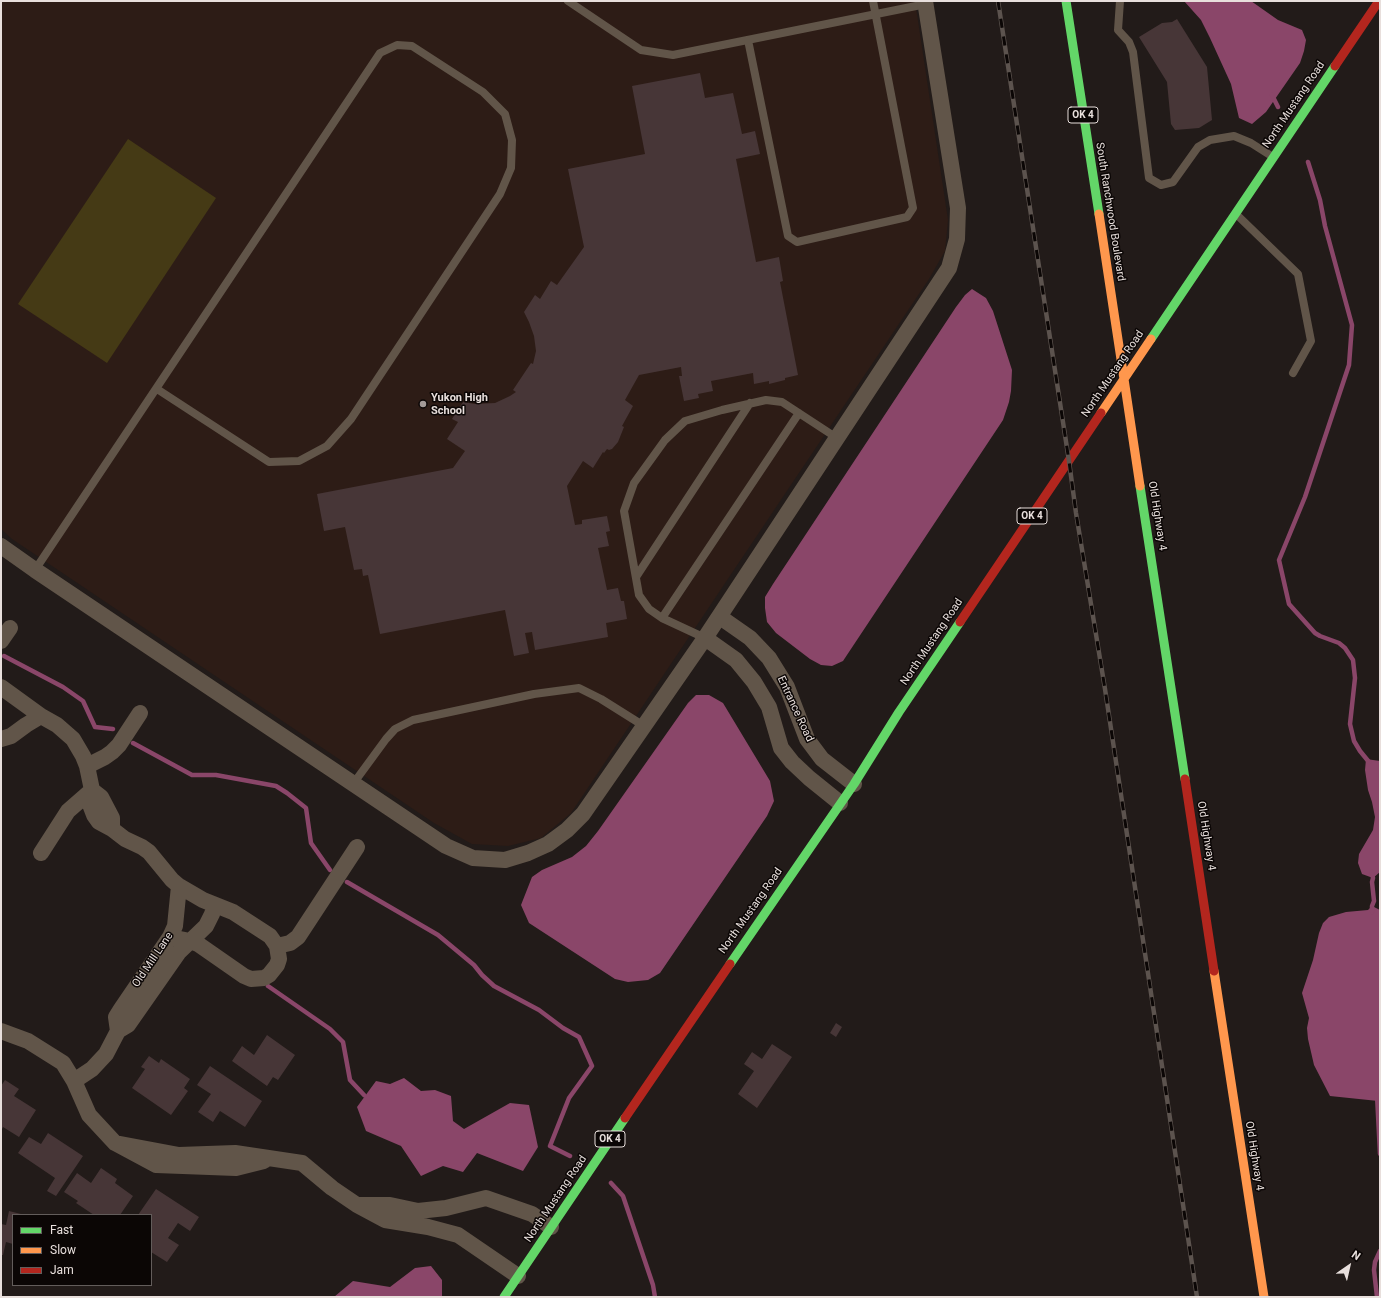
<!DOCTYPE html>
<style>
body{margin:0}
#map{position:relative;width:1381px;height:1298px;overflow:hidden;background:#221b19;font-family:Roboto,sans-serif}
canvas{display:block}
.frame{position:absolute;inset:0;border:2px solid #e8dfdc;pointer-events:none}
.legend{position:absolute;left:12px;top:1214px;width:140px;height:72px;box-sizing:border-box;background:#0b0605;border:1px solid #635d5b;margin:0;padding:5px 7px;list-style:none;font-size:12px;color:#e8dfdc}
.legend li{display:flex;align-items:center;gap:8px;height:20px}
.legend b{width:20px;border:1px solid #635d5b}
.north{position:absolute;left:1329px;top:1246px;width:40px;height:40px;-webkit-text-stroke:3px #0b0605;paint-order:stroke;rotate:34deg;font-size:11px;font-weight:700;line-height:16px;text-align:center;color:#e8dfdc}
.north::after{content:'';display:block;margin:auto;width:14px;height:18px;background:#e8dfdc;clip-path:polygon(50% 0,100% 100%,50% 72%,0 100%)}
</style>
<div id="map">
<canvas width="1381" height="1298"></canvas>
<div class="frame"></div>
<ul class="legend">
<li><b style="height:5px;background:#63d668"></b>Fast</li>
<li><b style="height:5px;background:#ff974d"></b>Slow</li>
<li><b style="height:5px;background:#b3261e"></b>Jam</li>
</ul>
<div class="north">N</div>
</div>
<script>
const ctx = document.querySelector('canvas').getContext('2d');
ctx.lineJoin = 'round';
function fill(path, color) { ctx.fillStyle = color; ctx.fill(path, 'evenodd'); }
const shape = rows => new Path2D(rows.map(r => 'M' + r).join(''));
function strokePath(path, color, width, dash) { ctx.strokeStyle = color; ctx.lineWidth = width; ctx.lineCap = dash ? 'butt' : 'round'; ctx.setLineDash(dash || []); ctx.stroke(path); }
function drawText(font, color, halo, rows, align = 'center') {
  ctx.font = font + ' Roboto,sans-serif'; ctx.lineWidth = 3; ctx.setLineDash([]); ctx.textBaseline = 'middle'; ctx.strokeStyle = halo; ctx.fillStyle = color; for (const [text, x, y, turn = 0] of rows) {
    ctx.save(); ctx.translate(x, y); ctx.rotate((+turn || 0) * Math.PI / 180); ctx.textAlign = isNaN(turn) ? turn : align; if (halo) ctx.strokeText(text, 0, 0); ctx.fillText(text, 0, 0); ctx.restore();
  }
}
const built = shape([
 [1,1,915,1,948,220,945,251,929,279,571,813,541,838,508,846,472,844,434,823,12,539,1,529]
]);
const green = shape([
 [128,139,216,198,107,363,18,304]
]);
const water = shape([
 [1184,1,1251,1,1278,20,1302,30,1306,40,1304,51,1300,63,1266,112,1252,124,1239,118,1231,84,1210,38,1201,20],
 [972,289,986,298,993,311,1012,370,1011,391,1009,402,1003,420,843,661,832,666,821,665,810,659,776,633,767,622,765,608,765,597,773,584,956,307,965,295],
 [696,695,709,695,723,703,770,781,774,801,767,816,660,973,648,980,628,982,615,979,529,923,521,905,532,877,542,870,572,857,586,846,598,831,688,703],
 [1366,759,1380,761,1380,872,1373,878,1362,874,1358,863,1359,854,1373,830,1375,817,1372,802,1368,790,1365,770],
 [1372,906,1380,910,1380,1100,1378,1101,1330,1096,1314,1065,1308,1039,1307,1028,1309,1018,1302,993,1313,960,1319,933,1323,923,1329,917,1346,912,1368,910],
 [404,1078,421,1091,435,1090,451,1096,453,1121,464,1129,510,1103,529,1105,538,1147,523,1171,477,1153,463,1172,443,1166,421,1176,401,1146,366,1131,357,1107,376,1081,390,1084],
 [431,1266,442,1280,442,1297,334,1297,353,1281,390,1287,415,1268]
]);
const stream = shape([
 [1272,95,1278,107],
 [1308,162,1320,200,1325,226,1352,325,1349,365,1305,497,1279,560,1289,604,1315,633,1320,636,1339,643,1345,648,1353,660,1355,678,1350,724,1354,741,1360,751,1369,762],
 [4,656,63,687,83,701,95,727,113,729],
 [133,743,192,775,216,775,276,786,287,793,306,808,311,843,330,870],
 [1372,872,1373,878,1372,882,1374,901,1372,906,1372,912],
 [347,882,438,935,474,965,482,975,494,986,539,1010,563,1028,579,1037,592,1066,569,1098,550,1146,570,1156],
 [268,986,330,1029,343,1042,350,1080,364,1095],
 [1377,1095,1380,1154],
 [611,1183,623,1196,653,1285,655,1297],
 [1377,1297,1374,1270,1375,1262,1380,1251]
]);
const building = shape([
 [1177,19,1207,67,1212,120,1199,128,1175,130,1171,124,1167,82,1139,37,1162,23,1172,22],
 [700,73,705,98,733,93,742,134,755,131,760,154,736,159,756,262,779,257,783,281,780,282,798,375,785,378,785,380,769,384,769,381,754,384,753,373,711,381,713,391,698,394,699,398,684,401,679,376,682,376,681,367,639,375,625,400,633,406,622,426,624,427,618,442,612,449,609,450,607,449,604,453,603,452,593,468,583,461,567,486,575,525,582,524,582,520,607,516,610,531,606,532,609,546,598,548,607,590,618,588,621,601,624,601,627,619,606,623,608,637,535,650,532,632,525,633,529,653,514,656,505,610,380,634,368,575,363,576,362,569,354,570,345,527,324,531,317,494,453,468,465,451,447,439,458,422,452,419,463,402,475,404,495,403,510,396,516,392,513,390,531,363,533,364,536,351,534,336,529,322,524,312,535,295,540,299,551,281,557,285,584,247,568,169,645,154,632,86],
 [836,1023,842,1027,836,1037,830,1033],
 [267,1035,295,1055,278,1080,273,1077,267,1086,232,1061,242,1046,254,1055],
 [772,1044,792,1057,757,1108,738,1094,754,1071,744,1064,752,1052,762,1059],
 [149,1056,159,1063,161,1059,190,1079,184,1088,188,1091,171,1115,132,1088,145,1069,141,1067],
 [210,1066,262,1101,245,1127,220,1111,213,1122,198,1112,211,1094,197,1085],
 [5,1080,19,1089,14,1096,36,1110,19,1137,3,1127,1,1131,1,1086],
 [48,1133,83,1156,56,1196,47,1191,55,1178,18,1153,29,1137,41,1144],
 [101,1168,117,1179,115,1183,133,1196,120,1215,94,1215,76,1203,78,1201,64,1192,77,1173,91,1183],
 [156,1189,199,1217,190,1231,178,1223,168,1238,179,1245,167,1262,151,1252,151,1215,138,1215],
 [9,1211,25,1215,13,1215,13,1244,6,1242,3,1255,1,1255,1,1224,6,1225]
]);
const lane = shape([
 [568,1,641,50,673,55,926,4],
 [1120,1,1118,30,1129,42,1133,52,1149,178,1161,185,1173,182,1198,147,1210,140,1234,136,1251,143,1273,157],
 [748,40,788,236,797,242,907,217,913,208,873,1],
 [1236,214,1298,274,1311,341,1293,373],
 [35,570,380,53,397,45,412,46,483,92,505,114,512,140,511,168,500,194,351,419,327,446,299,461,269,462,157,389],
 [636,577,750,403],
 [662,618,799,413],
 [705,638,662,618,649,609,639,595,624,511,634,483,665,440,685,421,722,410,766,400,782,402,837,438],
 [353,784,386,739,395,729,413,720,534,694,579,688,601,699,644,726]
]);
const street = shape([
 [1,546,35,570,446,846,473,858,505,860,528,853,548,844,567,830,583,814,705,638,949,268,957,239,958,208,925,1],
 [720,617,750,638,769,658,787,687,807,739,822,759,854,784],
 [705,638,736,660,754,682,769,707,781,748,792,762,809,778,840,803],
 [1,641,10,628],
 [1,687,41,716,57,725,73,739,83,756,87,766,92,790,89,802,94,815,99,822,112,829,112,818,101,797,92,790],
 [1,739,11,736,26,725,41,716],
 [87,766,105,757,112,752,119,745,140,713],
 [112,829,125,839,142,847,149,852,172,880,179,886,203,900,233,912,270,936,277,946,279,959,277,965,269,975,264,978,251,979,244,976,198,944,190,941,170,937],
 [41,853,68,811,92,790],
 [277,946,290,943,298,937,357,847],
 [1,1031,28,1041,63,1063,74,1081,89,1115,115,1143,156,1165,236,1168,264,1161],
 [118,1031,128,1025,179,952,206,926,212,914,215,905],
 [74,1081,92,1069,106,1054,118,1031,116,1017,121,1009,170,937,175,926,179,886],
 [115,1143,179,1155,235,1153,302,1163,332,1188,357,1205,385,1220,428,1227,458,1235,518,1276],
 [360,1205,390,1205,418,1211,446,1208,486,1198,532,1214,551,1227]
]);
const fast = shape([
 [1066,1,1099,214],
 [1151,339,1335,66],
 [1140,486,1185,779],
 [730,964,854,784,899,712,960,622],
 [504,1297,625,1118]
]);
const slow = shape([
 [1099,214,1124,379,1101,413],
 [1140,486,1124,379,1151,339],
 [1214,971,1264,1297]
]);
const jam = shape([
 [1335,66,1379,1],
 [960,622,1101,413],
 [1185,779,1214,971],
 [625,1118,730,964]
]);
const rail = shape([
 [998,1,1069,461,1076,513,1105,689,1197,1297]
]);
const markers = [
 [423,404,4,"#a39a98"]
];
const shields = [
 [1083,115,30],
 [1032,516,30],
 [610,1139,30]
];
const shieldNames = [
 ["OK 4",1083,115],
 ["OK 4",1032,516],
 ["OK 4",610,1139]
];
const streetNames = [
 ["North Mustang Road",1294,105,-56],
 ["South Ranchwood Boulevard",1110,212,81],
 ["North Mustang Road",1113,374,-56],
 ["Old Highway 4",1157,516,81],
 ["North Mustang Road",932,642,-56],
 ["Entrance Road",795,709,65],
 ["Old Highway 4",1206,836,81],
 ["North Mustang Road",751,911,-55],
 ["Old Mill Lane",153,960,-56],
 ["Old Highway 4",1254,1156,81],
 ["North Mustang Road",556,1199,-56]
];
const poiNames = [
 ["Yukon High",431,398],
 ["School",431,411]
];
fill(built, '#2d1c16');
fill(green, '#453a15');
fill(water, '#8a4669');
strokePath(stream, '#8a4669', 4.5);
fill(building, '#473637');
strokePath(lane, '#615549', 8);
strokePath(street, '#615549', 16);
strokePath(fast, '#63d668', 9);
strokePath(slow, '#ff974d', 9);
strokePath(jam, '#b3261e', 9);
strokePath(rail, '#5c534e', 4.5);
strokePath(rail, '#0b0605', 3, [9]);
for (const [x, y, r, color] of markers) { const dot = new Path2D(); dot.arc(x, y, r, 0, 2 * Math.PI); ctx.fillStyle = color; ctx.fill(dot); strokePath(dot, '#0b0605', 1.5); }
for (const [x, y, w] of shields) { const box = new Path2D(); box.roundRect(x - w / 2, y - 8, w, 16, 3); ctx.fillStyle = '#0b0605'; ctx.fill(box); strokePath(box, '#e8dfdc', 1); }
drawText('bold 10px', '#e8dfdc', null, shieldNames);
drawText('11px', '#e8dfdc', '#0b0605', streetNames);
drawText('bold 11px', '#e8dfdc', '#0b0605', poiNames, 'left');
</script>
